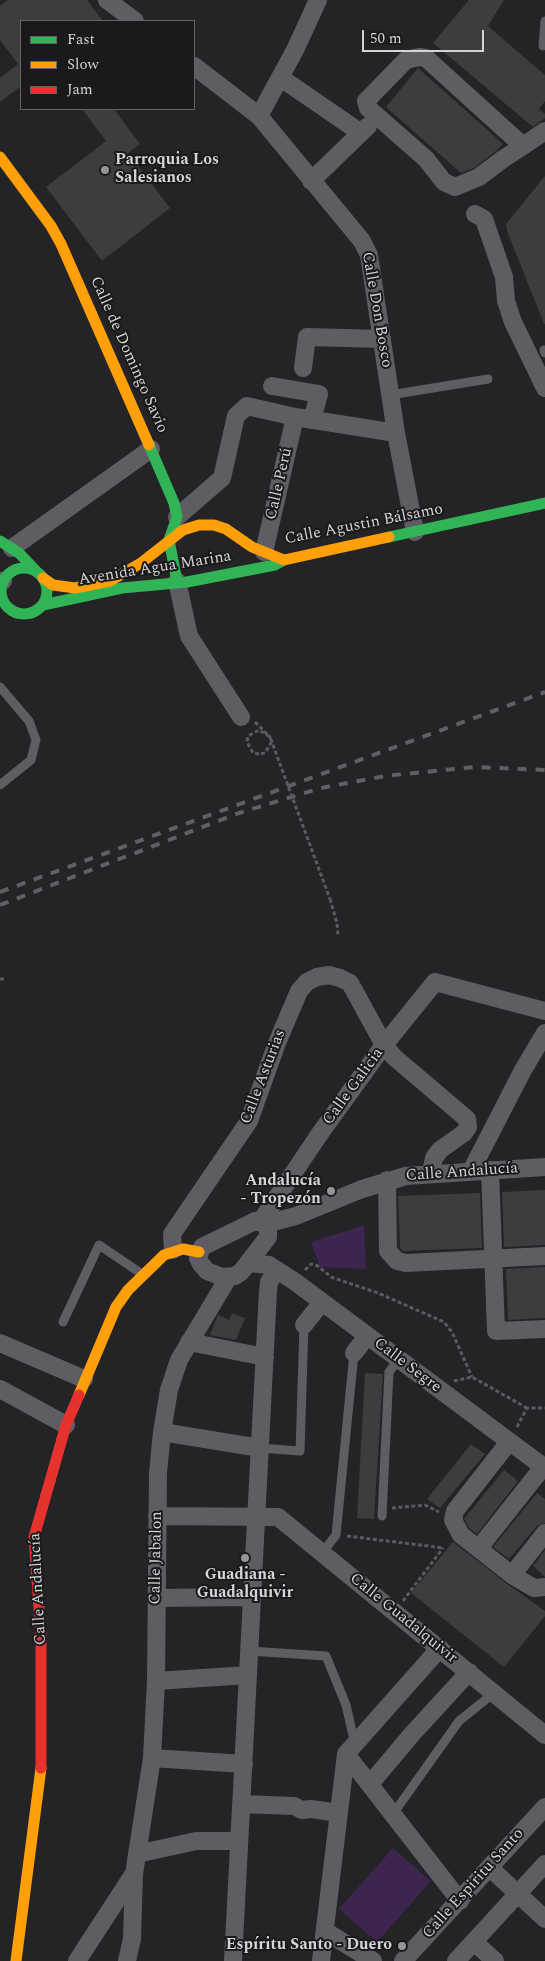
<!DOCTYPE html>
<meta charset="utf-8">
<style>
body{margin:0}
#map{position:relative;width:545px;height:1961px;overflow:hidden;background:#242325;font-family:Spectral,serif}
canvas{display:block}
.legend{position:absolute;left:20px;top:20px;width:175px;height:90px;box-sizing:border-box;background:#1a191c;border:1px solid #646366;margin:0;padding:6px 9px;list-style:none;font-size:15px;color:#d4d3d5}
.legend li{display:flex;align-items:center;gap:10px;height:25px}
.legend b{width:25px;border:1px solid #646366}
.scale{position:absolute;left:362px;top:30px;width:122px;height:22px;box-sizing:border-box;border:2px solid #d4d3d5;border-top:0;padding-left:6px;font-size:15px;line-height:18px;white-space:nowrap;color:#d4d3d5;-webkit-text-stroke:4px #1a191c;paint-order:stroke}
</style>
<div id="map">
<canvas width="545" height="1961"></canvas>
<ul class="legend">
<li><b style="height:6px;background:#30b455"></b>Fast</li>
<li><b style="height:6px;background:#ff9f0a"></b>Slow</li>
<li><b style="height:6px;background:#e5322d"></b>Jam</li>
</ul>
<div class="scale">50 m</div>
</div>
<script>
const ctx = document.querySelector('canvas').getContext('2d');
ctx.lineJoin = 'round';
function fill(path, color) { ctx.fillStyle = color; ctx.fill(path, 'evenodd'); }
const shape = rows => new Path2D(rows.map(r => 'M' + r).join(''));
function strokePath(path, color, width, dash) { ctx.strokeStyle = color; ctx.lineWidth = width; ctx.lineCap = dash ? 'butt' : 'round'; ctx.setLineDash(dash || []); ctx.stroke(path); }
function drawText(font, color, halo, rows, align = 'center') {
  ctx.font = font + ' Spectral,serif'; ctx.lineWidth = 4; ctx.setLineDash([]); ctx.textBaseline = 'middle'; ctx.strokeStyle = halo; ctx.fillStyle = color; for (const [text, x, y, turn = 0] of rows) {
    ctx.save(); ctx.translate(x, y); ctx.rotate((+turn || 0) * Math.PI / 180); ctx.textAlign = isNaN(turn) ? turn : align; if (halo) ctx.strokeText(text, 0, 0); ctx.fillText(text, 0, 0); ctx.restore();
  }
}
const green = shape([
 [364,1225,366,1269,320,1267,311,1242],
 [393,1848,431,1881,377,1942,339,1909]
]);
const building = shape([
 [8,0,87,0,103,21,21,21,21,86,0,102,0,78,18,64,0,40,0,6],
 [469,0,504,0,488,26,545,75,545,101,539,109,545,114,545,118,533,127,433,43],
 [418,68,503,144,497,150,474,168,461,173,386,107],
 [82,109,114,109,140,144,128,153,170,208,102,261,46,187,106,141],
 [545,176,545,324,544,324,507,231,506,224],
 [545,1190,545,1245,504,1247,502,1192],
 [480,1193,482,1248,403,1251,400,1248,398,1196],
 [545,1267,545,1318,508,1320,506,1269],
 [232,1313,245,1318,236,1340,210,1335,218,1315,229,1320],
 [365,1373,383,1374,374,1519,357,1518],
 [471,1444,485,1454,440,1508,427,1499],
 [504,1470,518,1481,477,1534,469,1528,464,1519],
 [537,1493,545,1499,545,1523,537,1526,509,1559,493,1547],
 [453,1542,506,1583,545,1611,545,1616,504,1667,411,1593],
 [545,1550,545,1577,533,1566]
]);
const path = shape([
 [255,722,270,737,271,743,265,753,259,754],
 [330,899,337,923,338,935],
 [0,979,4,979],
 [305,1270,311,1264,318,1266,331,1277,378,1293,444,1322,452,1332,472,1377],
 [454,1381,472,1377,527,1408],
 [517,1427,527,1408,545,1408],
 [392,1508,425,1505,439,1512],
 [347,1536,444,1548],
 [403,1601,443,1548]
]);
const lane = shape([
 [543,46,545,21],
 [544,350,545,353],
 [390,395,488,379],
 [0,687,29,721,36,740,31,760,0,785],
 [63,1322,99,1245,142,1274],
 [260,1448,300,1451,304,1325],
 [382,1516,389,1372,399,1359],
 [322,1553,336,1535,354,1353],
 [249,1651,326,1656,346,1705,355,1744],
 [393,1814,459,1721,494,1693]
]);
const street = shape([
 [107,0,135,21],
 [194,66,259,116,362,241,369,255,396,433,415,532],
 [281,78,361,133],
 [259,116,295,50,318,0],
 [523,146,426,58,419,57,406,60,366,101,368,108,426,159,444,182,455,187,479,177,503,159,523,146,545,131],
 [311,181,368,126],
 [475,214,484,219,504,277,506,301,513,322,545,388],
 [303,368,307,337,382,339],
 [272,386,319,394,312,420],
 [177,517,222,478,236,416,247,406,295,417],
 [12,548,151,449],
 [264,552,295,417,396,433],
 [0,581,3,581],
 [177,581,189,636,241,717],
 [490,1170,496,1331,545,1329],
 [471,1171,523,1070,545,1033],
 [387,1180,388,1251,397,1261,406,1263,545,1256],
 [255,1221,265,1224,268,1228,268,1237,241,1272,235,1276,222,1277,207,1271,201,1264,198,1258,202,1247,255,1221],
 [261,1221,321,1132,384,1045,435,982,545,1011],
 [265,1224,296,1216,362,1189,406,1176,545,1167],
 [173,1250,172,1234,249,1121,277,1043,299,991,307,982,317,977,329,975,340,978,350,983,384,1045,394,1057,467,1119,468,1127,464,1133,440,1150,434,1158,431,1173],
 [249,1263,269,1265,294,1281,545,1468],
 [304,1325,322,1302],
 [189,1342,265,1357],
 [0,1343,84,1379],
 [354,1353,367,1336],
 [0,1389,66,1425],
 [162,1432,260,1448],
 [509,1442,455,1511,453,1520,461,1535,512,1575,534,1588,545,1587],
 [157,1516,278,1517,545,1735],
 [479,1548,543,1467],
 [512,1575,545,1533],
 [156,1598,252,1597],
 [156,1681,248,1675],
 [346,1754,460,1901],
 [152,1758,244,1764],
 [370,1784,413,1733,469,1672],
 [241,1804,294,1806,302,1810,311,1809,339,1813],
 [137,1854,196,1841,239,1841],
 [490,1868,545,1919],
 [325,1931,373,1961],
 [474,1942,495,1961],
 [77,1961,133,1875],
 [127,1961,132,1939,134,1874,152,1758,156,1681,158,1473,162,1432,169,1390,179,1360,228,1278],
 [233,1961,268,1291,269,1282,277,1270],
 [321,1961,346,1754,440,1648],
 [403,1961,545,1807],
 [456,1961,545,1864]
]);
const fast = shape([
 [149,445,174,503,177,517,169,540,177,581],
 [389,537,545,503],
 [0,541,19,553,38,573],
 '1 591a23 23 0 1 1 46 0a23 23 0 1 1-46 0Z',
 [43,605,122,588,187,582,275,565,284,560]
]);
const slow = shape([
 [0,157,51,226,61,244,149,445],
 [43,578,53,585,75,588,110,581,141,563,183,530,199,525,214,525,226,529,252,547,284,560,389,537],
 [79,1395,116,1307,128,1290,164,1255,183,1249,199,1252],
 [16,1961,41,1768]
]);
const jam = shape([
 [41,1768,41,1637,34,1537,66,1425,79,1395]
]);
const rail = shape([
 [0,892,545,692],
 [0,905,239,813,321,788,385,776,474,767,545,770]
]);
const pathBridge = shape([
 [259,754,253,753,247,742,248,736,259,730,270,737,330,899]
]);
const markers = [
 [105,170,5,"#969597"],
 [331,1191,5,"#969597"],
 [245,1558,5,"#969597"],
 [402,1946,5,"#969597"]
];
const poiNames = [
 ["Parroquia Los",115,161,"left"],
 ["Salesianos",115,179,"left"],
 ["Andalucía",321,1182],
 ["- Tropezón",321,1200],
 ["Guadiana -",245,1576,"center"],
 ["Guadalquivir",245,1594,"center"],
 ["Espíritu Santo - Duero",392,1946]
];
const streetNames = [
 ["Calle Don Bosco",376,310,80],
 ["Calle de Domingo Savio",128,355,66],
 ["Calle Perú",280,484,-77],
 ["Calle Agustin Bálsamo",364,525,-11],
 ["Avenida Agua Marina",155,569,-9],
 ["Calle Asturias",264,1077,-69],
 ["Calle Galicia",354,1087,-54],
 ["Calle Andalucía",462,1173,-4],
 ["Calle Segre",407,1366,37],
 ["Calle Jabalon",157,1558,-89],
 ["Calle Andalucía",39,1589,-93],
 ["Calle Guadalquivir",403,1619,39],
 ["Calle Espiritu Santo",474,1884,-48]
];
fill(green, '#3c2650');
fill(building, '#3d3c3e');
strokePath(path, '#5c595f', 3, [4, 2.5]);
strokePath(lane, '#605c64', 9);
strokePath(street, '#605c64', 18);
strokePath(fast, '#30b455', 11);
strokePath(slow, '#ff9f0a', 11);
strokePath(jam, '#e5322d', 11);
strokePath(rail, '#605f63', 4, [9, 9]);
strokePath(pathBridge, '#5c595f', 3, [4, 2.5]);
for (const [x, y, r, color] of markers) { const dot = new Path2D(); dot.arc(x, y, r, 0, 2 * Math.PI); ctx.fillStyle = color; ctx.fill(dot); strokePath(dot, '#1a191c', 2); }
drawText('bold 16px', '#d4d3d5', '#1a191c', poiNames, 'right');
drawText('16px', '#d4d3d5', '#1a191c', streetNames);
</script>
